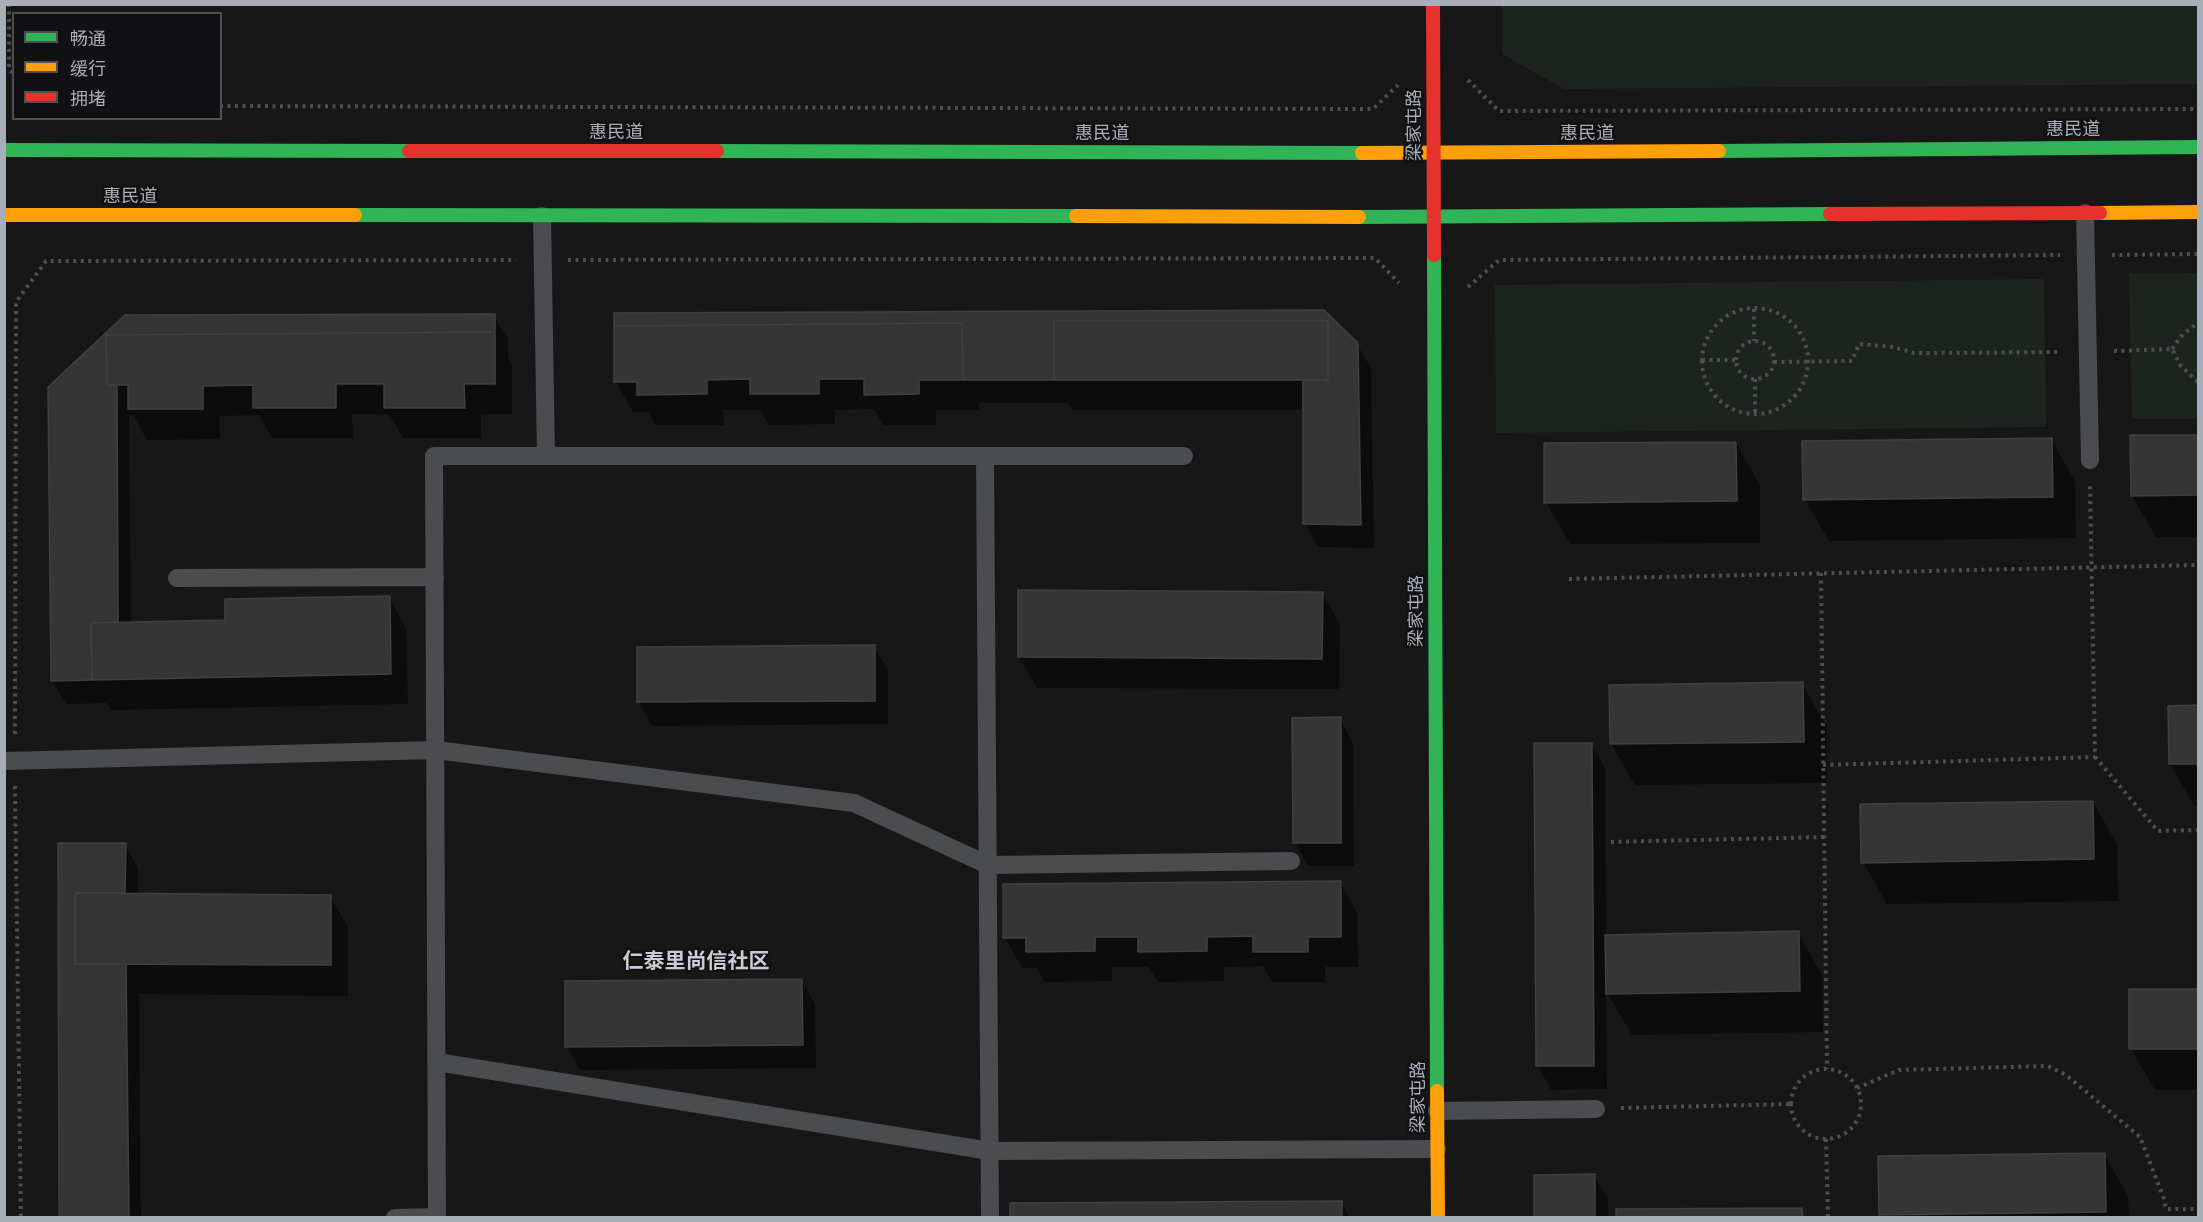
<!DOCTYPE html>
<meta charset="utf-8">
<style>
body{margin:0}
#map{position:relative;width:2203px;height:1222px;overflow:hidden;background:#171717;font-family:"Space Grotesk","Noto Sans SC",sans-serif}
canvas{display:block}
.frame{position:absolute;inset:0;border:6px solid #a8adb8;pointer-events:none}
.legend{position:absolute;left:12px;top:12px;width:210px;height:108px;box-sizing:border-box;background:#111113;border:2px solid #4d4f55;margin:0;padding:8px 10px;list-style:none;font-size:18px;color:#a8adb8}
.legend li{display:flex;align-items:center;gap:12px;height:30px}
.legend b{width:30px;border:2px solid #4d4f55}
</style>
<div id="map">
<canvas width="2203" height="1222"></canvas>
<div class="frame"></div>
<ul class="legend">
<li><b style="height:8px;background:#30b455"></b>畅通</li>
<li><b style="height:8px;background:#ff9f0a"></b>缓行</li>
<li><b style="height:8px;background:#e5322d"></b>拥堵</li>
</ul>
</div>
<script>
const ctx = document.querySelector('canvas').getContext('2d');
ctx.lineJoin = 'round';
function fill(path, color) { ctx.fillStyle = color; ctx.fill(path, 'evenodd'); }
const shape = rows => new Path2D(rows.map(r => 'M' + r).join(''));
function strokePath(path, color, width, dash) { ctx.strokeStyle = color; ctx.lineWidth = width; ctx.lineCap = dash ? 'butt' : 'round'; ctx.setLineDash(dash || []); ctx.stroke(path); }
function drawText(font, color, halo, rows, align = 'center') {
  ctx.font = font + ' "Space Grotesk","Noto Sans SC",sans-serif'; ctx.lineWidth = 4.5; ctx.setLineDash([]); ctx.textBaseline = 'middle'; ctx.strokeStyle = halo; ctx.fillStyle = color; for (const [text, x, y, turn = 0] of rows) {
    ctx.save(); ctx.translate(x, y); ctx.rotate((+turn || 0) * Math.PI / 180); ctx.textAlign = isNaN(turn) ? turn : align; if (halo) ctx.strokeText(text, 0, 0); ctx.fillText(text, 0, 0); ctx.restore();
  }
}
const green = shape([
 [1502,5,2198,5,2198,84,1564,89,1502,54],
 [2198,273,2198,419,2132,419,2129,274],
 [2044,279,2046,427,1496,433,1495,285]
]);
const shadow = shape([
 [494,316,508,339,508,357,512,364,512,414,481,414,481,438,403,438,389,414,352,414,353,438,272,438,259,415,219,416,220,439,147,440,133,415,129,415,131,624,227,621,389,597,406,628,408,704,111,710,107,703,66,704,52,681,49,388],
 [1357,344,1371,368,1374,548,1318,547,1305,523,1305,410,1073,410,1069,403,979,403,979,410,936,410,936,425,883,425,874,409,835,410,835,424,769,425,760,410,723,410,724,425,656,425,648,412,633,412,616,382],
 [2198,436,2198,537,2156,537,2132,496,2132,437],
 [2051,439,2075,481,2076,538,1829,541,1805,500],
 [1736,443,1760,485,1760,543,1570,544,1546,502],
 [1020,592,1322,593,1340,624,1339,689,1037,688,1019,657],
 [874,647,888,670,888,724,652,726,639,702,638,648],
 [1802,684,1827,726,1827,783,1635,785,1611,744],
 [2169,707,2198,707,2198,805,2194,806,2170,764],
 [1340,719,1353,743,1354,866,1308,866,1295,843],
 [1591,744,1605,768,1606,936,1798,933,1822,975,1823,1032,1632,1035,1606,991,1607,1089,1551,1090,1538,1066,1536,745],
 [2093,802,2117,844,2118,901,1887,904,1863,862],
 [59,845,125,845,138,868,138,895,330,897,348,927,348,996,139,994,141,1218,61,1218],
 [1340,882,1357,913,1358,967,1325,967,1325,982,1272,982,1263,966,1224,967,1224,981,1158,982,1149,967,1112,967,1112,981,1045,982,1037,968,1022,968,1005,938],
 [802,981,815,1004,816,1068,580,1070,567,1046],
 [2198,990,2198,1090,2155,1090,2131,1049,2130,991],
 [2104,1154,2128,1196,2129,1218,1883,1218,1881,1214],
 [1594,1176,1608,1199,1608,1218,1536,1218],
 [1341,1202,1350,1218,1012,1218]
]);
const building = shape([
 [1324,310,1358,343,1361,525,1303,524,1303,380,1328,380,1328,321,1054,321,1054,380,963,380,962,323,614,326,614,313,1324,310],
 [495,314,495,332,106,335,107,385,117,385,118,622,91,623,92,680,51,681,48,387,125,315,495,314],
 [1054,321,1328,321,1328,380,1054,380,1054,321],
 [962,323,963,380,919,380,919,394,864,395,864,379,819,379,819,394,750,394,750,379,707,380,707,394,637,395,637,382,614,382,614,326,962,323],
 [495,332,495,384,464,384,465,408,384,408,384,384,336,384,336,408,253,408,253,385,203,386,203,409,128,409,128,385,107,385,106,335,495,332],
 [2130,435,2198,435,2198,495,2131,496,2130,435],
 [2052,438,2053,497,1803,500,1802,441,2052,438],
 [1736,442,1737,501,1544,503,1544,443,1736,442],
 [1018,590,1323,592,1322,659,1018,657,1018,590],
 [390,596,391,674,92,680,91,623,225,620,225,599,390,596],
 [875,645,875,701,637,702,637,647,875,645],
 [1803,682,1804,742,1610,744,1609,685,1803,682],
 [2198,705,2198,764,2169,764,2168,706,2198,705],
 [1341,717,1341,843,1293,843,1292,718,1341,717],
 [1534,743,1592,743,1594,1066,1536,1066,1534,743],
 [2093,801,2094,859,1861,863,1860,804,2093,801],
 [58,843,126,843,125,893,75,893,75,964,126,964,129,1218,59,1218,58,843],
 [1341,881,1341,937,1308,937,1308,952,1253,952,1253,936,1207,937,1207,951,1138,952,1138,937,1095,937,1095,951,1026,952,1026,938,1003,938,1003,884,1341,881],
 [75,893,331,895,331,965,75,964,75,893],
 [1799,931,1800,991,1606,994,1605,935,1799,931],
 [802,979,803,1045,565,1047,565,981,802,979],
 [2129,989,2198,989,2198,1049,2129,1049,2129,989],
 [2105,1153,2106,1212,1879,1215,1878,1156,2105,1153],
 [1595,1174,1595,1218,1534,1218,1534,1175,1595,1174],
 [1342,1201,1342,1218,1010,1218,1010,1203,1342,1201],
 [1802,1208,1803,1218,1616,1218,1616,1209,1802,1208]
]);
const path = shape([
 [9,4,9,70,14,74],
 [1468,80,1499,111,2198,109],
 [220,106,1373,109,1398,85],
 [2112,255,2198,254],
 [568,260,1375,258,1399,283],
 [1468,287,1499,260,2060,255],
 '1702 361a53 53 0 1 1 106 0a53 53 0 1 1-106 0Z',
 [1754,309,1754,341],
 '1736 360a19 19 0 1 1 38 0a19 19 0 1 1-38 0Z',
 [2172,349,2183,334,2198,323],
 [2114,351,2172,349,2180,365,2198,382],
 [1702,360,1736,360],
 [1774,362,1852,361,1859,344,1893,347,1914,353,2061,352],
 [1755,379,1755,414],
 [1821,573,1827,1069],
 [1569,579,2198,565],
 [15,734,16,302,46,261,516,260],
 [2095,757,2158,831,2198,830],
 [1823,765,2095,757,2090,484],
 [15,786,21,1218],
 [1611,842,1824,837],
 '1791 1104a35 35 0 1 1 70 0a35 35 0 1 1-70 0Z',
 [1857,1088,1899,1070,2048,1066,2066,1075,2140,1137,2164,1199,2166,1209,2198,1209],
 [1621,1108,1792,1104],
 [1826,1139,1828,1218]
]);
const lane = shape([
 [2085,213,2090,460],
 [542,216,546,456],
 [985,456,990,1218],
 [177,578,435,577],
 [4,761,436,750,854,803,988,865,1291,861],
 [437,1062,990,1151,1437,1149],
 [1437,1111,1596,1109],
 [395,1218,437,1217],
 [437,1218,434,456,1184,456]
]);
const fast = shape([
 [4,150,409,151],
 [717,151,1362,153],
 [1719,151,2198,147],
 [355,215,1076,216],
 [1359,217,1830,214],
 [1434,255,1437,1091]
]);
const slow = shape([
 [1362,153,1719,151],
 [2100,213,2198,212],
 [4,215,355,215],
 [1076,216,1359,217],
 [1437,1091,1438,1218]
]);
const jam = shape([
 [1433,4,1434,255],
 [409,151,717,151],
 [1830,214,2100,213]
]);
const streetNames = [
 ["梁家屯路",1415,125,-90],
 ["惠民道",2073,130],
 ["惠民道",616,133],
 ["惠民道",1102,134],
 ["惠民道",1587,134],
 ["惠民道",130,197],
 ["梁家屯路",1417,611,-90],
 ["梁家屯路",1419,1097,-90]
];
const quarterNames = [
 ["仁泰里尚信社区",696,962]
];
fill(green, '#1d241e');
fill(shadow, '#0007');
fill(building, '#353536');
strokePath(building, '#3f4043', 1.5);
strokePath(path, '#4d4e52', 4, [3, 4.5]);
strokePath(lane, '#4b4c50', 18);
strokePath(fast, '#30b455', 14);
strokePath(slow, '#ff9f0a', 14);
strokePath(jam, '#e5322d', 14);
drawText('18px', '#a8adb8', '#111113', streetNames);
drawText('bold 21px', '#c9ccd4', '#111113', quarterNames);
</script>
